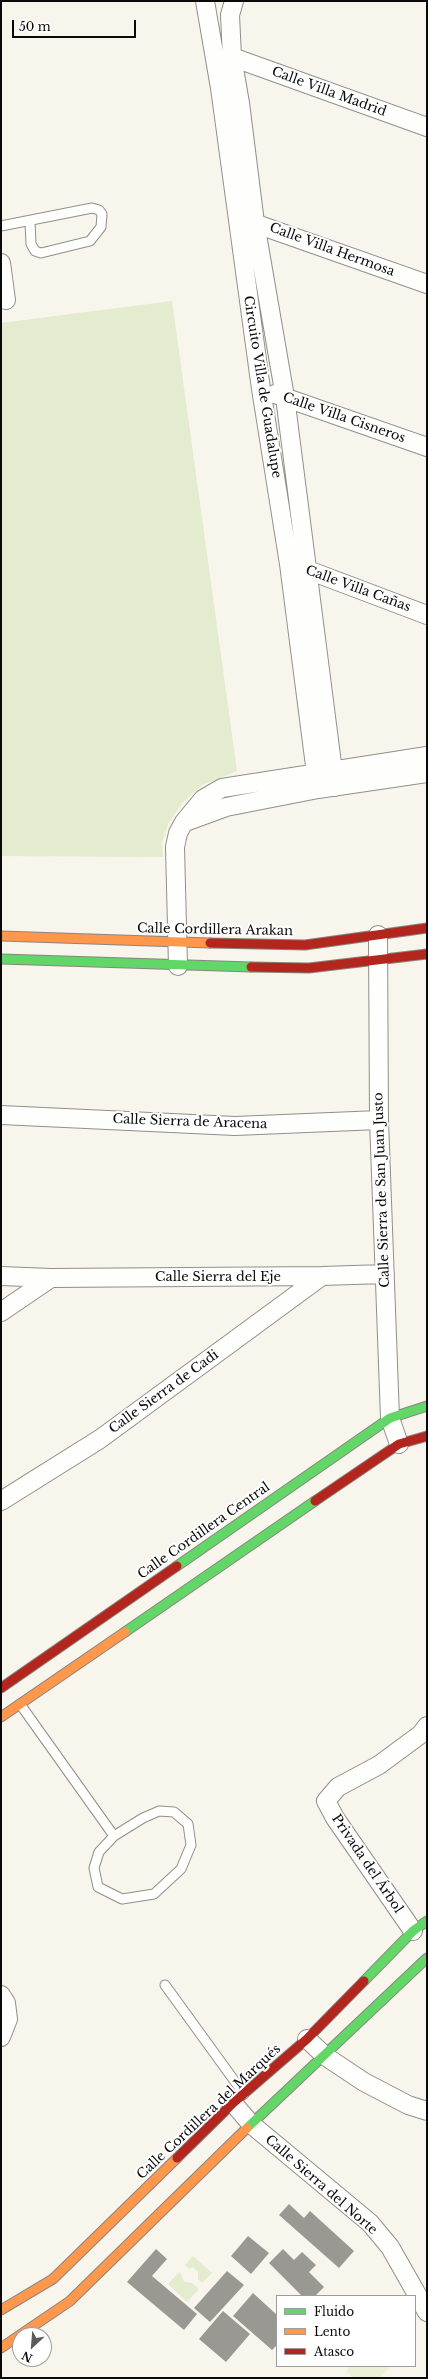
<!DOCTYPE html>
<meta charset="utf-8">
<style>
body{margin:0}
#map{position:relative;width:428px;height:2379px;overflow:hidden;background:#f8f5ec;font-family:"Libre Baskerville",serif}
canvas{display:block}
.frame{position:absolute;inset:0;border:2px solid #090909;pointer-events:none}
.legend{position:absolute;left:276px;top:2295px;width:140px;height:72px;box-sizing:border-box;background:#fff;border:1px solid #9d9d9d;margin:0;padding:5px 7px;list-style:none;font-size:12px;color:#090909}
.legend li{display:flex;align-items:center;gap:8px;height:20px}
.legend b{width:20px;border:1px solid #9d9d9d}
.north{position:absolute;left:12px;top:2327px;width:40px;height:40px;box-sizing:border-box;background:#fff;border:1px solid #9d9d9d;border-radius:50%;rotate:206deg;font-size:11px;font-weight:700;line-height:16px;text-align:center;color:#090909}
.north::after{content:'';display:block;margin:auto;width:14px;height:18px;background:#5d5c58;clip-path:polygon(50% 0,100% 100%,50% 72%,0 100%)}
.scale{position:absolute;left:12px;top:20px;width:124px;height:18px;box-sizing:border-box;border:2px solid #090909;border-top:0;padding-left:5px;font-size:12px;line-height:14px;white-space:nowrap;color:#090909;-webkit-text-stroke:3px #fff;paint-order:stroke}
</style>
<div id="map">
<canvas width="428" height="2379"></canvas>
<div class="frame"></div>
<ul class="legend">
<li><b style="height:5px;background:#63d668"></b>Fluido</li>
<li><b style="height:5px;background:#ff974d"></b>Lento</li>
<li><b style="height:5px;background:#b3261e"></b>Atasco</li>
</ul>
<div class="north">N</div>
<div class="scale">50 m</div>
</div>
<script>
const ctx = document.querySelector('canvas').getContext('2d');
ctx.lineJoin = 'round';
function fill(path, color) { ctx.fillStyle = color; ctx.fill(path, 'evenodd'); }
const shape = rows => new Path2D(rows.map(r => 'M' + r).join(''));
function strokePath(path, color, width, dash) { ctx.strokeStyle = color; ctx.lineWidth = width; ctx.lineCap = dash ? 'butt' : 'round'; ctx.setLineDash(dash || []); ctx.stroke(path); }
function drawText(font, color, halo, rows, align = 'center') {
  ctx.font = font + ' "Libre Baskerville",serif'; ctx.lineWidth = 4; ctx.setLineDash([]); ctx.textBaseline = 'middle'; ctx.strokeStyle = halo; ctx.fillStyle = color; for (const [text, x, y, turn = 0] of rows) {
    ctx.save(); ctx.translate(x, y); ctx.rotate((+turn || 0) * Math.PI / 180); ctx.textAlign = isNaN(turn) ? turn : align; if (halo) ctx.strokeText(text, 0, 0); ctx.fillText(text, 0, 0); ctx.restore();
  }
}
const green = shape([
 [172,301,237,771,202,785,182,803,168,824,162,842,163,857,1,856,1,323],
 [193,2256,212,2273,202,2283,198,2279,198,2272,193,2267,189,2269,185,2265],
 [179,2272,181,2274,184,2282,192,2283,199,2289,187,2302,168,2284]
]);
const pitch = shape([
 [351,2366,391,2366,380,2378,354,2378,346,2372]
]);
const building = shape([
 [289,2204,304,2218,310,2211,354,2251,339,2268,279,2215],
 [248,2236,269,2253,251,2274,231,2256],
 [156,2249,167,2259,152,2276,197,2314,184,2330,127,2282],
 [283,2249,294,2260,302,2252,316,2265,309,2272,324,2287,315,2296,302,2296,269,2263],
 [227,2271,244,2285,210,2322,194,2308],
 [253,2293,277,2315,277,2345,272,2350,233,2316],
 [223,2311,250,2334,226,2362,199,2339]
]);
const lane = shape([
 [1,226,92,208,99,210,102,214,101,227,90,241,41,253,35,251,31,244,30,221],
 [20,1704,114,1836],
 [159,1811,174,1812,188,1824,191,1845,181,1869,154,1894,122,1899,98,1887,94,1868,99,1852,114,1836,143,1818,159,1811],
 [165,1985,244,2094]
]);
const street = shape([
 [205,1,220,88,261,389,289,564,318,789],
 [234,1,230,15,232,57,240,103,255,223,285,397,335,787],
 [223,59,232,57,427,127],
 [245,220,427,284],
 [1,263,6,300],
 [275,394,427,447],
 [300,567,427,615],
 [185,822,226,807,318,789,427,773],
 [378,935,379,1120,390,1418,399,1444],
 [178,966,175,847,178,833,184,822,203,799,222,788,427,756],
 [1,1115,235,1126,379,1120],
 [1,1276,51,1278,322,1276,385,1274],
 [1,1312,51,1278],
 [1,1501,100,1439,322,1276],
 [413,1931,335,1818,326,1801,338,1787,379,1765,421,1734,427,1726],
 [1,1995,6,2003,8,2019,1,2037],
 [307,2039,325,2056,364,2082,408,2105,427,2111],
 [233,2103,251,2124,370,2223,390,2247,427,2312]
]);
const fast = shape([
 [1,959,251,967],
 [177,1566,390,1418,427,1406],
 [125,1632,315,1501],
 [364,1981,413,1931,427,1921],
 [247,2128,427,1958]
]);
const slow = shape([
 [1,936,210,943],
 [1,1717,125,1632],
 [1,2310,53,2279,177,2158],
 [20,2335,70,2301,247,2128],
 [1,2348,20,2335]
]);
const jam = shape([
 [210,943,305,945,427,928],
 [251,967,309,968,427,954],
 [315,1501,399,1444,427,1436],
 [1,1688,177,1566],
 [177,2158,233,2103,307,2039,364,1981]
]);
const streetNames = [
 ["Calle Villa Madrid",329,92,20],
 ["Calle Villa Hermosa",332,250,20],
 ["Circuito Villa de Guadalupe",262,387,81],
 ["Calle Villa Cisneros",344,418,19],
 ["Calle Villa Cañas",358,589,20],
 ["Calle Cordillera Arakan",215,930,1],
 ["Calle Sierra de Aracena",190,1122,2],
 ["Calle Sierra de San Juan Justo",382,1190,-92],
 ["Calle Sierra del Eje",218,1277],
 ["Calle Sierra de Cadi",164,1392,-36],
 ["Calle Cordillera Central",204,1531,-35],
 ["Privada del Árbol",367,1864,56],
 ["Calle Cordillera del Marqués",209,2112,-43],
 ["Calle Sierra del Norte",321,2185,41]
];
fill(green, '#e3ecce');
fill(pitch, '#ecf0d7');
fill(building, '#9a9893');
strokePath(lane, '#918f8b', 11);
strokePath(street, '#918f8b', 20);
strokePath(fast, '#878682', 11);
strokePath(slow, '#878682', 11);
strokePath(jam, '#878682', 11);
strokePath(lane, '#fefefc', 9);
strokePath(street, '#fefefc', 18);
strokePath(fast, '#63d668', 9);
strokePath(slow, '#ff974d', 9);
strokePath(jam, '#b3261e', 9);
drawText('13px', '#090909', '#fff', streetNames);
</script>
